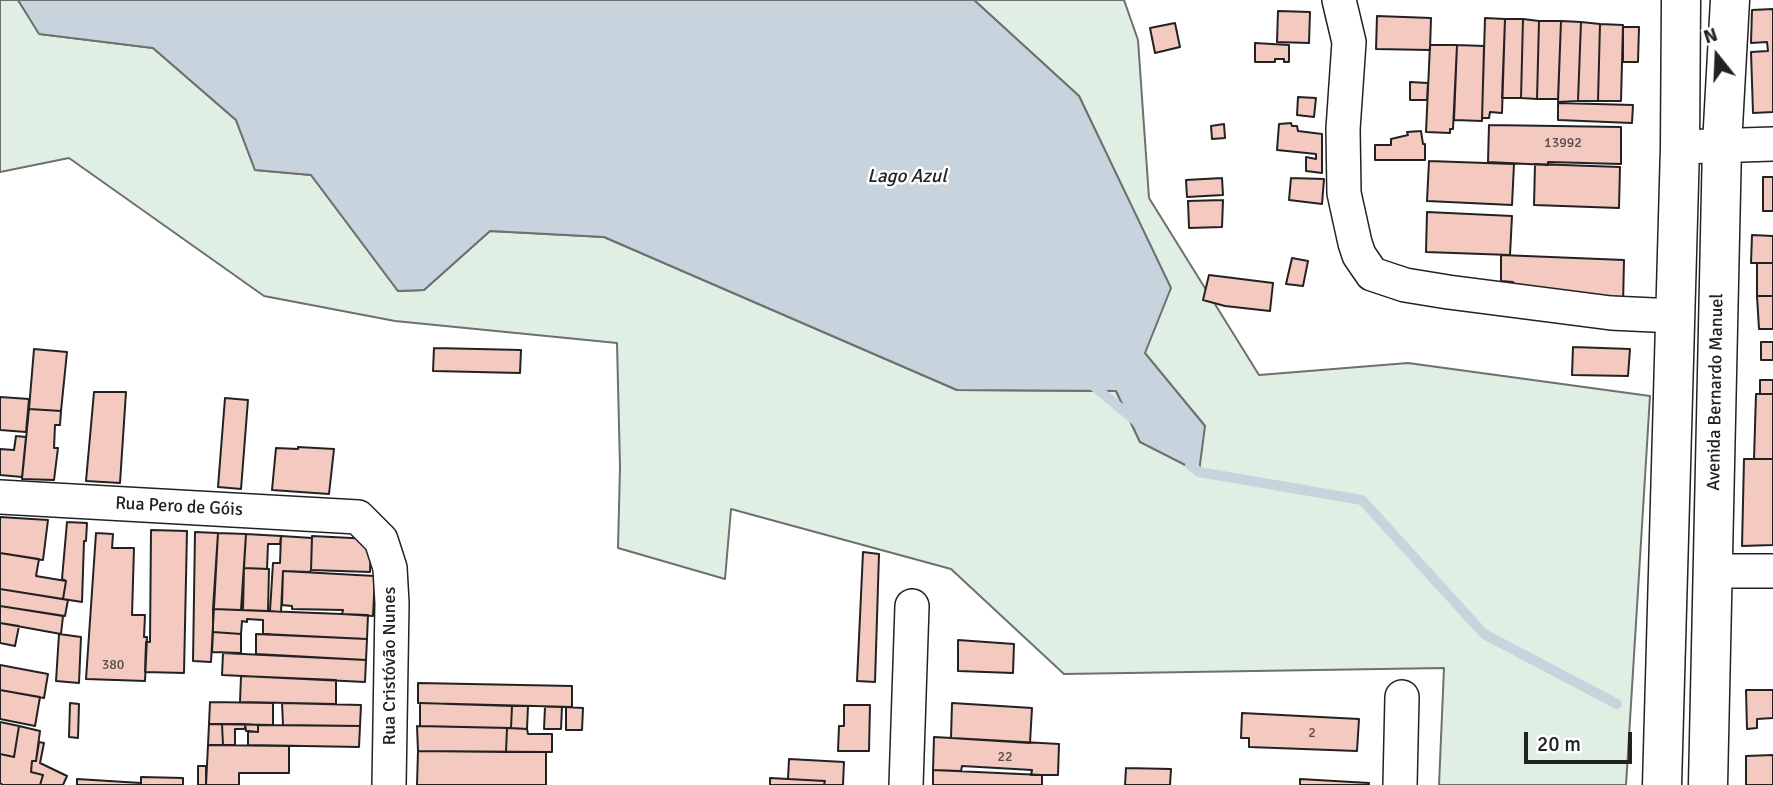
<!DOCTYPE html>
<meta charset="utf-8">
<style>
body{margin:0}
#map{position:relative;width:1773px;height:785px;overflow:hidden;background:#fff;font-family:Signika,sans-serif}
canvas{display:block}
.north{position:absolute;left:1682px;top:21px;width:70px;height:70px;-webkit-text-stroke:5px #fff;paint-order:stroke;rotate:342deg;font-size:19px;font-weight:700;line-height:28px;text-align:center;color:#222}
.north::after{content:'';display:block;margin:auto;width:24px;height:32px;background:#222;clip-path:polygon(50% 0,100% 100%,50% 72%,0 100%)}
.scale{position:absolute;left:1524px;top:732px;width:108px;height:32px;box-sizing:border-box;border:4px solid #222;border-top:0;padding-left:9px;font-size:21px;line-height:24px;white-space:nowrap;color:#222;-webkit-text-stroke:5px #fff;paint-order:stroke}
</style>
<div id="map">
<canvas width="1773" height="785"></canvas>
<div class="north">N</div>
<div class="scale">20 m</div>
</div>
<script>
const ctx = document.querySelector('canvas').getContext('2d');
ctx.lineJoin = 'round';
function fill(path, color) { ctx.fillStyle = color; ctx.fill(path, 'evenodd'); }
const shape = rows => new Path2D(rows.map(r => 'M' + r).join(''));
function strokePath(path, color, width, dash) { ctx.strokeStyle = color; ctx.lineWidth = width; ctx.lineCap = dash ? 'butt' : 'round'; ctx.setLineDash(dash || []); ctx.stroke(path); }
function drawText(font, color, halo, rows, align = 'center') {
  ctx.font = font + ' Signika,sans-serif'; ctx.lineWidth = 5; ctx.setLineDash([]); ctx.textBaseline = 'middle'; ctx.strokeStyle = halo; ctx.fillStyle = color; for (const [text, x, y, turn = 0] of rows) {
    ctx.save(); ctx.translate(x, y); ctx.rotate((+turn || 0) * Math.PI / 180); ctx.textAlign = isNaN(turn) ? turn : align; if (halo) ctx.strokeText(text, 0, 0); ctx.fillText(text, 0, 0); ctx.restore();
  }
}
const green = shape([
 [0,0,18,0,40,34,153,48,236,120,255,170,311,175,398,291,424,290,490,231,604,237,957,390,1116,391,1140,442,1205,426,1144,353,1170,288,1079,96,974,0,1124,0,1138,40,1149,198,1259,375,1408,363,1650,396,1626,785,1439,785,1444,668,1064,674,951,569,731,509,725,579,618,548,620,467,617,343,395,321,264,296,69,158,0,172,0,0]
]);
const water = shape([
 [18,0,974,0,1079,96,1171,288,1145,353,1205,426,1199,472,1140,442,1116,391,957,390,604,237,490,231,424,290,398,291,311,175,255,170,236,120,153,48,39,34,18,0]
]);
const stream = shape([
 [1090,383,1137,422],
 [1190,465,1199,472,1362,500,1484,634,1617,704]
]);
const building = shape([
 [1773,9,1773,112,1753,113,1751,52,1768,51,1767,42,1751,43,1752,10,1773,9],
 [1278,11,1310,12,1309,43,1277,42,1278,11],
 [1377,16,1431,18,1430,50,1376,49,1377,16],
 [1485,18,1505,19,1502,113,1490,112,1489,118,1482,118,1485,18],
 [1505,19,1523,19,1521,98,1502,98,1505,19],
 [1523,19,1539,21,1537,99,1521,98,1523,19],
 [1539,21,1561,21,1558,99,1537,99,1539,21],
 [1561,21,1581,22,1578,101,1558,102,1561,21],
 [1581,22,1600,24,1598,101,1578,101,1581,22],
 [1175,23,1180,47,1155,53,1150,28,1175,23],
 [1600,24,1623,25,1621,101,1598,101,1600,24],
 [1623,27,1639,27,1638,62,1623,62,1623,27],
 [1255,43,1289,45,1289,62,1284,62,1284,59,1275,59,1275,62,1255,62,1255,43],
 [1430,45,1457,45,1453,129,1450,129,1450,133,1426,132,1430,45],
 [1457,45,1484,46,1482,121,1454,120,1457,45],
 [1410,82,1428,83,1427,100,1410,100,1410,82],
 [1298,97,1316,98,1314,117,1297,115,1298,97],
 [1558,103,1633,105,1632,123,1558,120,1558,103],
 [1291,123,1292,126,1297,126,1298,131,1322,134,1322,173,1306,171,1306,157,1316,159,1316,154,1277,150,1279,124,1291,123],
 [1224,124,1225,138,1212,139,1211,126,1224,124],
 [1489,125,1621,127,1621,164,1548,162,1548,165,1488,162,1489,125],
 [1421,131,1423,144,1425,144,1425,160,1375,160,1375,145,1391,145,1391,139,1408,135,1407,132,1421,131],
 [1429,161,1514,164,1512,205,1427,201,1429,161],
 [1535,164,1620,167,1619,208,1534,205,1535,164],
 [1763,177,1773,177,1773,211,1763,211,1763,177],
 [1222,178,1223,195,1187,197,1186,180,1222,178],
 [1291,178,1324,179,1322,204,1289,200,1291,178],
 [1223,200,1222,227,1189,228,1188,201,1223,200],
 [1427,212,1512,216,1510,255,1426,252,1427,212],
 [1752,235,1773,236,1773,263,1751,263,1752,235],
 [1501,255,1624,260,1623,305,1513,300,1513,282,1501,281,1501,255],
 [1292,258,1308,261,1303,286,1286,284,1292,258],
 [1757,263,1773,263,1773,296,1757,296,1757,263],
 [1209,275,1273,283,1270,311,1225,306,1203,300,1209,275],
 [1757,296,1773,296,1773,329,1759,329,1757,296],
 [1761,342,1773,342,1773,360,1761,360,1761,342],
 [1573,347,1630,349,1628,376,1572,375,1573,347],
 [434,348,521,350,520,373,433,371,434,348],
 [34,349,67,352,61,411,29,409,34,349],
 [1760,380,1773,380,1773,394,1760,394,1760,380],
 [94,392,126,392,120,483,86,481,94,392],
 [1756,394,1773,394,1773,459,1754,459,1756,394],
 [0,397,29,399,26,432,0,430,0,397],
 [225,398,248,400,241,489,218,487,225,398],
 [29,409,61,411,60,425,55,425,54,448,58,448,54,480,22,479,29,409],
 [16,436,26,437,22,477,0,475,0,449,14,450,16,436],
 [298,447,334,449,329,494,272,490,276,448,298,449,298,447],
 [1744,459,1773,459,1773,545,1742,546,1744,459],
 [0,517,48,520,43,560,0,553,0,517],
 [67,522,87,523,86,541,84,541,82,602,63,599,66,581,62,579,67,522],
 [151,530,187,531,184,673,145,672,146,642,150,642,151,530],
 [195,532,218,533,211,662,193,661,195,532],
 [96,533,113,534,112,548,134,548,132,615,145,615,144,637,147,637,145,681,86,679,96,533],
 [218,533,246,534,241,610,213,609,218,533],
 [246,534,281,536,280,544,268,544,267,569,244,568,246,534],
 [281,536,312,538,311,570,310,572,283,571,281,612,270,611,273,563,280,563,281,536],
 [312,536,371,539,370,572,311,570,312,536],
 [863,552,879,554,875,682,857,681,863,552],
 [0,553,39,559,36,576,66,581,63,599,0,589,0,553],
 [244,568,269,569,268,611,243,610,244,568],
 [283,571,375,576,373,616,342,614,343,610,292,609,292,606,282,605,283,571],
 [0,589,68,600,65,616,0,606,0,589],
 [0,606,63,616,61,634,0,623,0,606],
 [213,609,368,615,367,639,263,634,263,620,247,619,247,622,242,621,241,634,213,632,213,609],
 [0,623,19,626,15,646,0,643,0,623],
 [213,632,241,634,241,653,212,652,213,632],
 [59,634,81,637,79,683,56,681,59,634],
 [256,634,367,639,366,660,256,654,256,634],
 [958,640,1014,644,1013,673,958,671,958,640],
 [223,653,366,660,365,682,222,675,223,653],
 [0,665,48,674,44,698,0,690,0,665],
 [241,676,336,680,336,704,240,702,241,676],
 [418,683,572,686,572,707,418,703,418,683],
 [0,690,40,697,35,726,0,719,0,690],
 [1746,690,1773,690,1773,718,1757,719,1757,728,1747,729,1746,690],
 [210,702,273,703,273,725,209,724,210,702],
 [70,703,79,704,78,738,69,737,70,703],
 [282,703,361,705,360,726,283,725,282,703],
 [420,703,512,706,511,728,420,726,420,703],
 [952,703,1032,708,1030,743,951,738,952,703],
 [844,705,870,705,869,751,838,751,839,726,844,726,844,705],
 [512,706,528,706,527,729,511,728,512,706],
 [545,707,562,707,561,729,544,729,545,707],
 [566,707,583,708,582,730,566,730,566,707],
 [1242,713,1359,719,1357,751,1249,747,1249,738,1241,738,1242,713],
 [0,722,19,726,14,757,0,754,0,722],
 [209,724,222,724,223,745,208,745,209,724],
 [222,724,245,724,245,729,235,729,235,745,223,745,222,724],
 [245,724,258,725,258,732,246,731,245,724],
 [258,725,360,726,359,747,248,745,248,731,258,732,258,725],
 [19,726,40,731,36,761,32,761,31,772,43,775,40,785,3,785,0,783,0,754,14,757,19,726],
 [417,726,507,728,506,752,418,751,417,726],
 [507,728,527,729,528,734,552,734,552,752,506,752,507,728],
 [934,737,1059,744,1058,775,1031,775,1032,770,962,766,961,771,933,770,934,737],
 [39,742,44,743,40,763,67,776,63,785,40,785,43,775,31,772,32,761,36,761,39,742],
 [208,745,289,746,289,773,239,773,239,785,206,785,208,745],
 [418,751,546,752,546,785,417,785,418,751],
 [1773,755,1773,785,1746,785,1746,756,1773,755],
 [789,759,844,762,843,785,824,785,825,781,788,779,789,759],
 [198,766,206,766,206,785,198,785,198,766],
 [1126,768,1171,769,1170,785,1125,785,1126,768],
 [933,770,1042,775,1042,785,933,785,933,770],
 [141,777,183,778,183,785,141,785,141,777],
 [770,778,825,781,824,785,770,785,770,778],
 [77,779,141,783,141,785,77,785,77,779],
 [1300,779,1369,783,1369,785,1300,785,1300,779]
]);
const street = shape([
 [1339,0,1349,42,1343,129,1344,193,1355,243,1359,255,1372,274,1405,285,1448,292,1611,313,1675,316],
 [1680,147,1773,144],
 [0,497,358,517,381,540,390,568,392,603,389,785],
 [1712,571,1773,571],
 [906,785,912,606],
 [1400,785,1402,697]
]);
const secondary = shape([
 [1662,785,1680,147,1681,0],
 [1708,785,1722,145,1730,0]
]);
const numberNames = [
 ["13992",1563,143],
 ["380",113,665],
 ["2",1312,733],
 ["22",1005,757]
];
const streetNames = [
 ["Avenida Bernardo Manuel",1716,392,-89],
 ["Rua Pero de Góis",179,507,3],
 ["Rua Cristóvão Nunes",390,666,-90]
];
const waterNames = [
 ["Lago Azul",907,177]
];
fill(green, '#e0efe3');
strokePath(green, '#6f6f6f', 2);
fill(water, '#c7d3dd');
strokePath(water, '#6f6f6f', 2);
strokePath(stream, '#c7d3dd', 10);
fill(building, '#f3c9c0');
strokePath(building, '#222', 2);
strokePath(street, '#222', 36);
strokePath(secondary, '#222', 41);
strokePath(street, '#fff', 33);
strokePath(secondary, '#fff', 38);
drawText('14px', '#564c4a', null, numberNames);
drawText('18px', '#222', '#fff', streetNames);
drawText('italic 19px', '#222', '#fff', waterNames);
</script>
